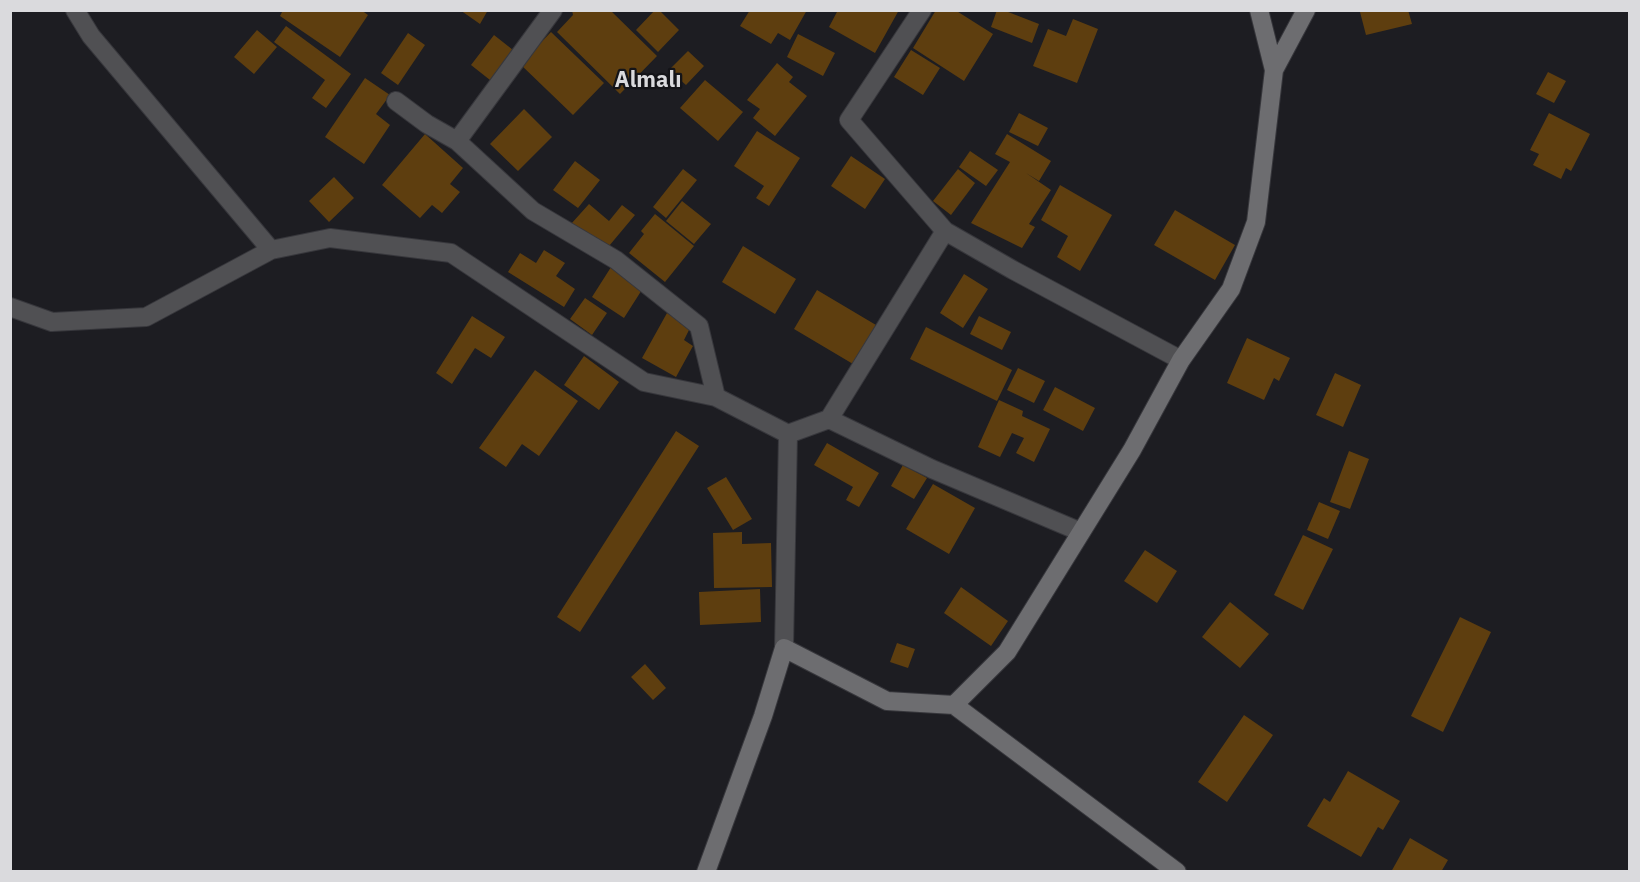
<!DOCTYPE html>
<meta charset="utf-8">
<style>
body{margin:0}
#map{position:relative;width:1640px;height:882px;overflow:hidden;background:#1d1d22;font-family:"IBM Plex Sans",sans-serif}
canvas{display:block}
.frame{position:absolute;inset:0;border:12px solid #dadadd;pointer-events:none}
</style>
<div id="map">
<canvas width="1640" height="882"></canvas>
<div class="frame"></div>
</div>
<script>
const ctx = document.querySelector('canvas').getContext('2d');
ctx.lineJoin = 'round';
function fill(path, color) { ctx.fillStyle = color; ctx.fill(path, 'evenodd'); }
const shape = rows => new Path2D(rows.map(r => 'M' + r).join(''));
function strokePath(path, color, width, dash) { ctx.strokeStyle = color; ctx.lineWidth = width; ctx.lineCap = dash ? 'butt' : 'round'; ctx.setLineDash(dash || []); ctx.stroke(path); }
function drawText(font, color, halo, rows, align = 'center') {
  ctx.font = font + ' "IBM Plex Sans",sans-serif'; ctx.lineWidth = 4.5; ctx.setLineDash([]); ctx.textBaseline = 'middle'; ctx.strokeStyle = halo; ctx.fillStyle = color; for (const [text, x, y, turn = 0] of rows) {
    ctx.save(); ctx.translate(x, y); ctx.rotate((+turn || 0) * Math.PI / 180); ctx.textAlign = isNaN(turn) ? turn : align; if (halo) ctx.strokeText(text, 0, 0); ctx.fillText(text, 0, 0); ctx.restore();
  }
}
const building = shape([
 [283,10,361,10,368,15,340,57,280,16],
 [460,10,488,10,480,24],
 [572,10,610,10,657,56,620,94,557,32,573,15],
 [655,10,659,10,679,30,658,52,636,30],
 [750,10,807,10,790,40,778,33,771,44,740,26],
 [838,10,899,10,875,53,829,27],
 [936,10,955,10,993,34,964,81,913,48],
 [997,10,1003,10,1039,24,1032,43,991,27],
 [1365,10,1408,10,1412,24,1366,35,1360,12],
 [1073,19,1098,29,1077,83,1033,66,1048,29,1066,36],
 [286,26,351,74,326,108,312,98,325,80,274,42],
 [257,30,277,47,254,74,234,57],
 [551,32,604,83,573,115,520,64],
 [408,33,425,45,398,85,381,73],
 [798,34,835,53,823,76,787,57],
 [494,35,513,50,490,80,471,65],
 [911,50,940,68,923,95,894,77],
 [688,51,704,66,686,85,669,70],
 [777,63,793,77,789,82,807,96,775,136,753,118,760,109,747,100],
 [1548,72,1566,81,1554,103,1536,94],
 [365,78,390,95,376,114,390,125,364,164,325,137],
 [705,80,743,112,718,141,680,108],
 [524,109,552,137,518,171,490,144],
 [1019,113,1048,128,1038,146,1009,132],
 [1549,113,1590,134,1571,171,1566,168,1561,179,1533,165,1539,154,1530,150],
 [757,131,800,158,769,206,756,198,764,186,734,166],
 [425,134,463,168,450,184,460,192,442,213,432,205,420,218,382,185],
 [1007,134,1051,161,1039,181,1026,173,1051,190,1029,224,1035,227,1022,248,971,223,1010,162,995,154],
 [970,151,998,170,986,186,959,167],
 [851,156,885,179,865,209,831,186],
 [575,161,600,180,578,208,553,190],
 [683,169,697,180,666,218,653,207],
 [958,169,975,183,951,215,933,201],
 [334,177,354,198,329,222,309,201],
 [1060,185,1112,215,1080,271,1057,257,1068,236,1041,220],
 [682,201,711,224,694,244,666,221],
 [589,204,609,221,622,205,635,215,604,252,571,224],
 [1175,210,1235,245,1215,280,1154,245],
 [655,214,694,246,665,282,629,253,644,234,641,231],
 [743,246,796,279,775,314,722,282],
 [544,250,565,263,556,276,575,289,564,307,508,272,520,253,536,263],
 [613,264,645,285,624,318,592,297],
 [964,274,988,289,963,328,940,313],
 [817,290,876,325,853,364,794,329],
 [585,298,607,313,592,335,570,319],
 [667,313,691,326,684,340,693,346,676,377,642,358],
 [472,316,505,337,491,358,475,348,452,384,436,373],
 [979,316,1011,332,1002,350,970,334],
 [926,327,1012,370,997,401,910,359],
 [1247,338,1290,358,1279,381,1274,378,1264,400,1227,383],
 [584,356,619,382,599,410,564,385],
 [1018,368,1045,381,1034,403,1007,390],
 [535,370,578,401,539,456,522,444,506,467,479,448],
 [1335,373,1361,385,1343,427,1316,415],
 [1055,387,1095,408,1083,431,1043,410],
 [999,400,1023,411,1022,416,1050,429,1034,462,1016,453,1024,438,1012,433,1000,457,978,447],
 [676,431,699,446,580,632,557,617],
 [827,443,879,473,859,507,846,500,853,487,814,465],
 [1349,451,1369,459,1350,509,1330,502],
 [903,465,927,478,914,499,891,486],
 [726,477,752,519,733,530,707,488],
 [933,484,975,508,949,554,906,529],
 [1319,502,1340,511,1328,539,1307,530],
 [742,532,742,544,771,543,772,587,714,588,713,533],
 [1303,535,1333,549,1303,610,1274,595],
 [1145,550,1177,571,1157,603,1124,581],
 [961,587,1008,621,991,646,944,613],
 [760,589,761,622,700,625,699,592],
 [1230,602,1269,634,1240,668,1202,637],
 [1460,617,1491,632,1443,732,1411,716],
 [897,643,915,649,908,668,890,662],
 [645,664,666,688,653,700,631,677],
 [1244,715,1273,735,1227,802,1198,782],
 [1348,771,1400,801,1383,830,1378,827,1361,857,1307,826,1324,798,1330,802],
 [1410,838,1448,860,1441,872,1391,872]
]);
const street = shape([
 [75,10,91,36,271,250],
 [922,10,849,120,945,231,1013,270,1181,360],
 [396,101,427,124,457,141,533,211,616,260,699,326,716,397],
 [457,141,553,10],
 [10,307,52,322,146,317,271,250,330,238,451,253,644,382,716,397,788,434,829,419,945,231],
 [829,419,932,469,1081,532],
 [784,648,788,434]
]);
const secondary = shape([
 [1274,70,1306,10],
 [954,705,1177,872],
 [706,872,763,716,784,648,887,701,954,705,1007,652,1132,450,1181,360,1231,289,1256,222,1274,70,1259,10]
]);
const quarterNames = [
 ["Almalı",648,81]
];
fill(building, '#5e3e0f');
strokePath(street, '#37373c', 20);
strokePath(secondary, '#37373c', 20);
strokePath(street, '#505053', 18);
strokePath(secondary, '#6d6d70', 18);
drawText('bold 22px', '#dadadd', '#141418', quarterNames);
</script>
